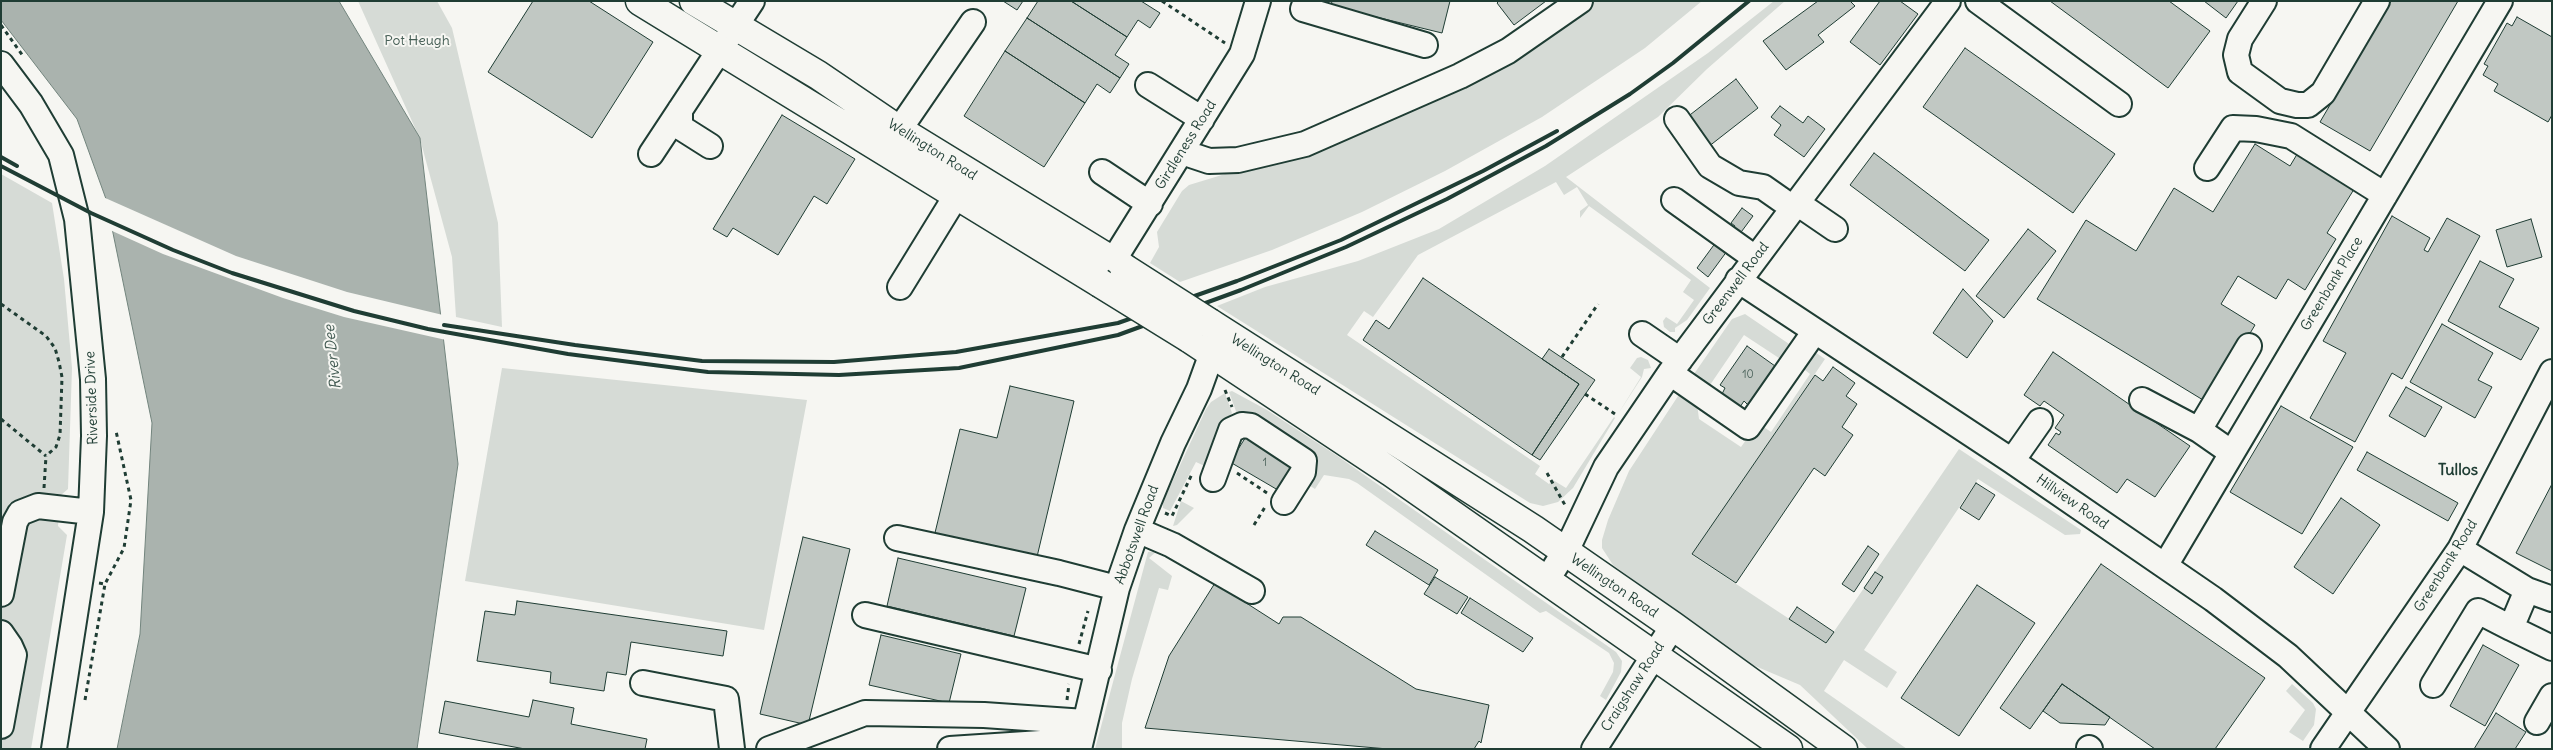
<!DOCTYPE html>
<style>
body{margin:0}
#map{position:relative;width:2553px;height:750px;overflow:hidden;background:#f6f6f2;font-family:Delius,sans-serif}
canvas{display:block}
.frame{position:absolute;inset:0;border:2px solid #1f3d34;pointer-events:none}
</style>
<div id="map">
<canvas width="2553" height="750"></canvas>
<div class="frame"></div>
</div>
<script>
const ctx = document.querySelector('canvas').getContext('2d');
ctx.lineJoin = 'round';
function fill(path, color) { ctx.fillStyle = color; ctx.fill(path, 'evenodd'); }
const shape = rows => new Path2D(rows.map(r => 'M' + r).join(''));
function strokePath(path, color, width, dash) { ctx.strokeStyle = color; ctx.lineWidth = width; ctx.lineCap = dash ? 'butt' : 'round'; ctx.setLineDash(dash || []); ctx.stroke(path); }
function drawText(font, color, halo, rows, align = 'center') {
  ctx.font = font + ' Delius,sans-serif'; ctx.lineWidth = 4; ctx.setLineDash([]); ctx.textBaseline = 'middle'; ctx.strokeStyle = halo; ctx.fillStyle = color; for (const [text, x, y, turn = 0] of rows) {
    ctx.save(); ctx.translate(x, y); ctx.rotate((+turn || 0) * Math.PI / 180); ctx.textAlign = isNaN(turn) ? turn : align; if (halo) ctx.strokeText(text, 0, 0); ctx.fillText(text, 0, 0); ctx.restore();
  }
}
const green = shape([
 [358,1,437,1,452,28,498,223,502,327,456,317,452,257,420,139],
 [1590,1,1702,1,1645,48,1542,117,1445,171,1362,212,1272,250,1180,282,1150,263,1159,247,1157,232,1182,191,1189,185,1258,164],
 [1774,1,1785,1,1707,69,1658,117,1566,177,1710,288,1687,320,1675,328,1675,332,1670,332,1664,327,1663,321,1666,317,1677,324,1694,300,1683,292,1691,280,1589,206,1580,218,1580,211,1588,205,1577,187,1564,195,1556,182,1418,255,1373,317,1364,311,1347,335,1540,466,1535,474,1549,484,1553,480,1566,488,1614,417,1615,418,1573,488,1558,502,1543,506,1530,503,1217,306,1265,287,1358,261,1439,229,1545,166,1708,53],
 [1,174,52,203,64,279,72,368,68,489,61,495,58,526,67,535,31,749,1,749],
 [1745,314,1795,348,1785,362,1744,335,1710,385,1694,374,1732,319],
 [1812,350,1825,359,1692,555,1826,643,1864,588,1872,593,1883,577,1875,572,1959,449,2081,530,2080,534,2065,535,1978,479,1864,650,1897,672,1887,688,1844,660,1824,691,1907,749,1868,749,1800,685,1748,663,1613,565,1602,548,1602,540,1608,520,1629,471,1680,393,1697,404,1699,419,1741,447,1758,423,1771,432,1810,374,1800,366],
 [1641,357,1648,360,1651,368,1644,369,1642,377,1618,414,1641,377,1630,368,1637,358],
 [502,368,807,400,764,630,465,581],
 [1232,391,1267,410,1336,455,1616,652,1622,661,1621,672,1606,700,1600,696,1613,672,1614,663,1609,653,1546,611,1540,613,1357,483,1349,479,1324,475,1315,489,1304,482,1237,414,1229,392],
 [1225,393,1232,413,1225,422,1211,469,1196,462,1170,511,1163,508,1163,502,1206,409,1211,402],
 [1181,501,1194,508,1177,525,1173,526],
 [1157,551,1149,558,1172,576,1168,590,1159,588,1132,679,1122,723,1122,749,1095,749,1148,552],
 [2292,684,2313,703,2316,709,2314,725,2303,741,2289,732,2305,710,2286,691]
]);
const water = shape([
 [1,1,339,1,420,138,458,464,417,749,117,749,140,634,152,423,106,199,77,119,1,20,1,1]
]);
const pier = shape([
 [103,197,236,256,347,292,443,315,446,340,344,317,283,298,163,254,110,230]
]);
const building = shape([
 [533,1,589,1,653,42,592,138,488,72,533,1],
 [1003,1,1023,1,1017,10,1003,1],
 [1038,1,1071,1,1127,37,1115,55,1129,64,1120,78,1027,18,1038,1],
 [1071,1,1141,1,1160,13,1150,28,1138,20,1127,37,1071,1],
 [1332,1,1450,1,1442,33,1331,6,1332,1],
 [1499,1,1546,1,1514,25,1497,3,1499,1],
 [1818,1,1850,1,1855,6,1818,35,1824,42,1786,70,1763,41,1818,1],
 [1880,1,1900,1,1918,14,1880,65,1850,42,1880,1],
 [2050,1,2169,1,2210,31,2168,88,2050,1],
 [2204,1,2238,1,2226,18,2204,1],
 [2391,1,2458,1,2370,151,2320,122,2391,1],
 [2517,17,2552,37,2552,115,2548,122,2494,91,2498,84,2483,75,2488,66,2484,64,2507,23,2512,26,2517,17],
 [1027,18,1120,78,1110,93,1097,84,1085,103,1005,51,1027,18],
 [1965,48,2115,154,2073,213,1923,107,1965,48],
 [1005,51,1085,103,1044,167,964,116,1005,51],
 [1736,79,1758,108,1708,147,1686,118,1736,79],
 [1780,106,1803,123,1808,116,1825,129,1804,157,1774,135,1781,125,1771,117,1780,106],
 [782,115,855,159,827,204,814,196,778,255,733,228,727,237,713,229,782,115],
 [2255,144,2290,166,2299,151,2356,186,2327,233,2336,239,2305,290,2288,279,2276,299,2238,276,2221,304,2255,325,2208,403,2037,299,2086,220,2136,251,2174,188,2213,212,2255,144],
 [1874,153,1989,240,1965,271,1850,185,1874,153],
 [1742,208,1753,216,1736,239,1729,234,1735,226,1731,223,1742,208],
 [2392,216,2430,238,2424,250,2428,252,2447,218,2480,236,2402,379,2392,373,2355,442,2310,418,2346,353,2323,341,2392,216],
 [2531,219,2542,257,2507,267,2496,230,2531,219],
 [2028,229,2056,251,2004,318,1976,296,2028,229],
 [1719,238,1730,247,1708,277,1697,268,1719,238],
 [2480,261,2514,279,2499,307,2539,328,2521,360,2448,321,2480,261],
 [1423,278,1579,384,1532,455,1363,340,1376,320,1389,329,1423,278],
 [1963,289,1993,321,1967,358,1933,333,1963,289],
 [2442,324,2493,353,2478,380,2492,387,2475,418,2410,382,2442,324],
 [1747,346,1775,366,1748,405,1744,401,1740,407,1722,394,1725,388,1720,385,1747,346],
 [1549,349,1595,380,1540,460,1532,455,1579,384,1542,359,1549,349],
 [2053,352,2190,446,2155,497,2127,479,2117,493,2048,445,2056,433,2059,435,2061,432,2055,428,2064,415,2044,401,2040,406,2024,395,2053,352],
 [1833,367,1855,383,1846,396,1857,404,1842,427,1853,435,1825,476,1814,468,1736,583,1692,554,1815,375,1823,381,1833,367],
 [1010,386,1074,401,1036,561,934,537,960,429,997,438,1010,386],
 [2406,387,2442,407,2425,437,2389,416,2406,387],
 [2281,406,2353,447,2302,534,2230,492,2281,406],
 [1249,432,1301,464,1283,493,1230,462,1249,432],
 [2367,452,2458,503,2448,521,2357,470,2367,452],
 [1976,483,1995,495,1979,520,1960,508,1976,483],
 [2552,484,2552,571,2516,553,2552,484],
 [2341,498,2380,525,2333,594,2294,567,2341,498],
 [1375,531,1438,570,1429,585,1366,545,1375,531],
 [803,537,850,549,808,725,760,714,803,537],
 [1868,546,1879,554,1854,592,1842,584,1868,546],
 [898,558,1026,588,1014,636,887,606,898,558],
 [2101,564,2265,678,2215,749,2155,749,2062,684,2030,729,2000,708,2101,564],
 [1875,572,1883,577,1872,594,1864,588,1875,572],
 [1435,577,1468,597,1457,614,1424,594,1435,577],
 [1215,583,1279,624,1283,617,1301,617,1416,689,1489,705,1481,743,1479,741,1474,749,1388,749,1145,728,1169,656,1215,583],
 [1977,585,2035,623,1959,736,1901,698,1977,585],
 [1470,598,1533,638,1523,652,1461,613,1470,598],
 [517,601,727,631,723,656,631,642,626,675,607,672,604,691,550,683,551,672,477,661,485,611,515,615,517,601],
 [1797,607,1834,632,1826,643,1789,619,1797,607],
 [881,635,961,654,949,703,869,685,881,635],
 [2483,645,2519,665,2485,726,2450,706,2483,645],
 [2062,684,2110,717,2105,725,2060,723,2043,711,2062,684],
 [533,700,574,708,571,724,647,739,645,749,525,749,439,733,445,701,529,717,533,700],
 [2496,713,2526,732,2515,749,2474,749,2496,713]
]);
const path = shape([
 [1162,1,1225,43],
 [1,25,23,56],
 [1,304,46,336,55,348,59,362,62,377,60,435,56,447,46,456],
 [1562,357,1598,304],
 [1225,390,1232,407],
 [1585,394,1618,416],
 [1,419,46,456],
 [1237,473,1267,493],
 [1547,473,1565,505],
 [44,488,46,456],
 [1165,513,1172,516,1192,474],
 [1254,525,1265,507],
 [99,583,105,584,124,548,131,500,116,431],
 [1079,644,1088,611],
 [85,700,105,584],
 [1067,700,1069,684]
]);
const minor = shape([
 [1306,1,1303,9,1425,45],
 [1978,1,2119,104],
 [2264,1,2240,39,2236,55,2240,72,2280,101,2297,105,2308,105,2323,93,2377,1],
 [1,64,31,104,61,155,77,219,93,379,94,436,91,512,54,749],
 [1148,85,1202,119],
 [680,110,680,127,710,146],
 [1677,119,1710,166,1739,183,1763,187,1793,208],
 [899,130,973,22],
 [1182,152,1209,161,1238,160,1305,144,1460,76,1508,51,1580,1],
 [651,154,752,1],
 [2207,168,2233,128,2256,129,2291,136,2385,195],
 [1102,172,1150,204],
 [1674,200,1755,258],
 [1797,203,1835,229],
 [1103,277,1242,54,1258,1],
 [1738,280,2012,461,2213,599,2288,656,2387,749],
 [900,287,956,196],
 [1642,334,1680,360],
 [1670,373,1748,427,1815,331],
 [2142,400,2199,430],
 [2232,453,2199,430,2249,346],
 [2012,461,2040,421],
 [1213,479,1231,430,1242,425,1251,426,1304,461,1303,472,1284,502],
 [1137,530,1172,545,1252,591],
 [897,538,1059,573,1117,588],
 [2460,549,2527,590,2511,628,2552,648],
 [2165,566,2500,1],
 [1547,580,1570,543,1606,467,1670,373,1948,1],
 [2527,590,2552,599],
 [1,594,15,522,20,513,38,506,91,512],
 [865,615,1099,670],
 [1,633,10,646,14,655,1,726],
 [643,683,726,699,732,749],
 [2433,685,2478,611,2511,628],
 [2537,722,2552,696],
 [2089,748,2090,749],
 [769,749,865,713,984,715,1085,722],
 [950,749,1041,743,1080,745],
 [1079,749,1117,588,1137,530,1173,443,1199,389,1212,353,1222,340],
 [1594,749,1673,626],
 [2323,749,2460,549,2552,372]
]);
const major = shape([
 [640,1,1100,283],
 [694,1,818,75,899,130,1124,268],
 [1210,323,1533,529,1673,626,1843,749],
 [1189,338,1391,472,1788,749]
]);
const rail = shape([
 [1,157,17,166],
 [1,166,91,213,173,250,232,273,354,311,428,329,568,354,708,372,839,375,959,368,1118,335,1241,290,1346,247,1447,199,1546,146,1630,94,1673,63,1749,1],
 [444,325,575,345,702,361,834,362,956,352,1118,323,1237,281,1341,240,1483,171,1557,131]
]);
const majorBridge = shape([
 [1124,268,1210,323],
 [1100,283,1189,338]
]);
const numberNames = [
 ["10",1748,375],
 ["1",1265,463]
];
const parkNames = [
 ["Pot Heugh",417,41]
];
const streetNames = [
 ["Girdleness Road",1186,145,-58],
 ["Wellington Road",932,150,32],
 ["Greenwell Road",1736,284,-53],
 ["Greenbank Place",2332,284,-59],
 ["Wellington Road",1275,365,32],
 ["Riverside Drive",92,398,-92],
 ["Hillview Road",2072,502,35],
 ["Abbotswell Road",1137,535,-70],
 ["Greenbank Road",2446,566,-58],
 ["Wellington Road",1614,586,34],
 ["Craigshaw Road",1633,687,-57]
];
const waterNames = [
 ["River Dee",333,357,-96]
];
const quarterNames = [
 ["Tullos",2458,470]
];
fill(green, '#d6dbd6');
fill(water, '#aab3ae');
strokePath(water, '#72847d', 1);
fill(pier, '#f6f6f2');
fill(building, '#c1c8c3');
strokePath(building, '#1f3d34', 1);
strokePath(minor, '#1f3d34', 28);
strokePath(major, '#1f3d34', 31);
strokePath(path, '#1f3d34', 3, [4, 4]);
strokePath(minor, '#f6f6f2', 24);
strokePath(major, '#f6f6f2', 28);
strokePath(rail, '#1f3d34', 4);
strokePath(majorBridge, '#1f3d34', 31, []);
strokePath(majorBridge, '#f6f6f2', 28);
drawText('11px', '#486058', null, numberNames);
drawText('14px', '#445d54', '#f6f6f2', parkNames);
drawText('14px', '#1f3d34', '#f6f6f2', streetNames);
drawText('italic 15px', '#425a52', '#f6f6f2', waterNames);
drawText('bold 16px', '#1f3d34', '#f6f6f2', quarterNames);
</script>
